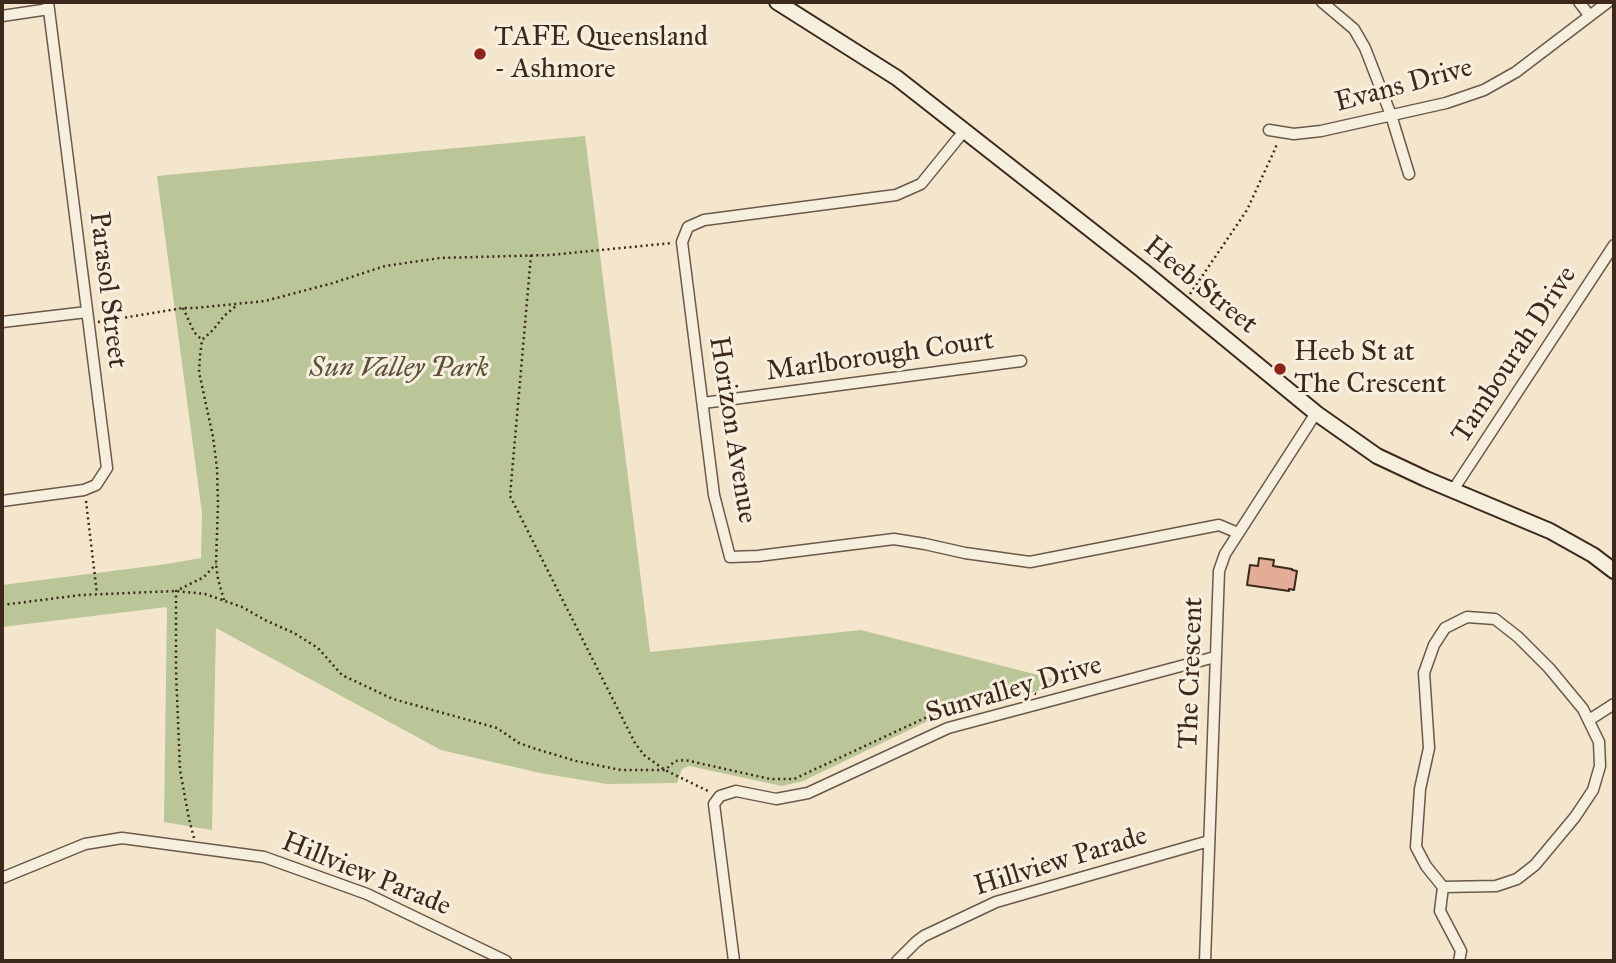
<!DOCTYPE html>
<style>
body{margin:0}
#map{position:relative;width:1616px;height:963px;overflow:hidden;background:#f3e6cc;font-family:"IM FELL Great Primer",serif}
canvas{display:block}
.frame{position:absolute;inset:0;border:4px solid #3c291c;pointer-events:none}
</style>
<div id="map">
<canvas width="1616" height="963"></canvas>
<div class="frame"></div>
</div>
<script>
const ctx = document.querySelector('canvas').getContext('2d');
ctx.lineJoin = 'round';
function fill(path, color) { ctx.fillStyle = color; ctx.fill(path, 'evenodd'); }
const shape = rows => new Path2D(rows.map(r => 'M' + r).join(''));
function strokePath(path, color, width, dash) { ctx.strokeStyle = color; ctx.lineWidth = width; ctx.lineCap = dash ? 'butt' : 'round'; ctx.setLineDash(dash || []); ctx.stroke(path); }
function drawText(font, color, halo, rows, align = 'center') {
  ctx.font = font + ' "IM FELL Great Primer",serif'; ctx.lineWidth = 6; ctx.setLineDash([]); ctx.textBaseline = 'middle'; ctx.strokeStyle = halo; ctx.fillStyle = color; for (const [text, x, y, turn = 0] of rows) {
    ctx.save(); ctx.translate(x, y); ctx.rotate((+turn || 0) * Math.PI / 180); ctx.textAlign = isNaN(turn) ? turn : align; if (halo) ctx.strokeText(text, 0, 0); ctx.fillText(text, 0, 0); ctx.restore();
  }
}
const green = shape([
 [585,136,650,652,861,630,1058,680,1057,686,936,717,803,781,782,786,689,766,682,769,677,783,607,784,540,773,441,750,216,628,212,830,164,822,167,607,2,627,2,585,167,564,201,558,202,513,157,176]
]);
const building = shape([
 [1259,558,1274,560,1273,566,1292,569,1292,570,1297,571,1294,590,1289,589,1289,591,1247,585,1250,565,1258,566,1259,558]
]);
const path = shape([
 [531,255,510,496,635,743,644,755,665,770,710,792],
 [1190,294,1247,210,1276,147,1275,143],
 [183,308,194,332,202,340],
 [98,322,183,308,195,308,265,301,333,283,385,266,440,258,550,255,672,243],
 [86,501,97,594],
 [224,600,218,579,216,564,218,504,217,468,213,437,199,372,200,356,202,340,213,330,224,316,236,306],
 [2,605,81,595,176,591,205,594,242,607,265,620,294,633,318,648,342,675,393,699,497,728,519,743,536,749,576,761,621,770,665,770,675,761,685,760,770,779,794,779,940,711,1018,690,1028,691,1036,694],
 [194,838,189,819,180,770,176,671,176,591,204,577,216,564]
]);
const street = shape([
 [1322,2,1354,29,1365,48,1391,115,1409,174],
 [1579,2,1589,15],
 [2,16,49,9],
 [1269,130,1294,134,1321,131,1446,103,1484,90,1516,72,1608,2],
 [964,131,921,184,896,195,704,220,688,227,682,242,714,495,730,557,758,556,894,539,925,544,965,553,1030,562,1219,525,1238,533],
 [2,322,87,312],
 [703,403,1021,361],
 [1453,490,1614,245],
 [2,501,84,490,96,485,107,468,48,2],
 [1589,720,1614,704],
 [2,878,85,844,122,838,264,857,367,894,506,961],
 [1443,887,1496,886,1517,879,1535,865,1575,817,1593,790,1600,766,1599,742,1583,709,1549,668,1518,637,1495,619,1467,617,1445,628,1434,645,1424,673,1429,748,1420,789,1416,847,1426,866,1443,887,1440,911,1461,951,1459,961],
 [734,961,714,804,720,796,736,791,776,799,808,793,948,728,1215,657],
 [897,961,916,942,924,936,996,902,1209,841],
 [1205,961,1219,571,1225,554,1316,413]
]);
const secondary = shape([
 [777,2,897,78,1142,270,1316,413,1377,456,1426,479,1550,531,1593,555,1614,571]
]);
const markers = [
 [480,54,7,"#8f2418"],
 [1280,369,7,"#8f2418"]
];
const poiNames = [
 ["TAFE Queensland",494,38],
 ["- Ashmore",494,70],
 ["Heeb St at",1294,353],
 ["The Crescent",1294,385]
];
const streetNames = [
 ["Evans Drive",1404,86,-15],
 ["Heeb Street",1200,286,39],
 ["Parasol Street",107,290,83],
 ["Tambourah Drive",1515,355,-57],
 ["Marlborough Court",880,357,-8],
 ["Horizon Avenue",732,430,81],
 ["The Crescent",1192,673,-88],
 ["Sunvalley Drive",1014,690,-16],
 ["Hillview Parade",1061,862,-17],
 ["Hillview Parade",366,875,22]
];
const parkNames = [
 ["Sun Valley Park",399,369]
];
fill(green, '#bac598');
fill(building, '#e2ac96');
strokePath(building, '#3c291c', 2);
strokePath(street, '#6a5848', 13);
strokePath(secondary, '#3c291c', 18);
strokePath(path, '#3c291c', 2.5, [2, 3.5]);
strokePath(street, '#f7efde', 10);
strokePath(secondary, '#f7efde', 14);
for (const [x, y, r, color] of markers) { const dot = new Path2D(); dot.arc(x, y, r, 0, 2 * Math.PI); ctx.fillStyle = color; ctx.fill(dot); strokePath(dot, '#f7efde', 2.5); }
drawText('28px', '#3c291c', '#f7efde', poiNames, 'left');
drawText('28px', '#3c291c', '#f7efde', streetNames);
drawText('italic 28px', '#5c503b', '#f7efde', parkNames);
</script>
